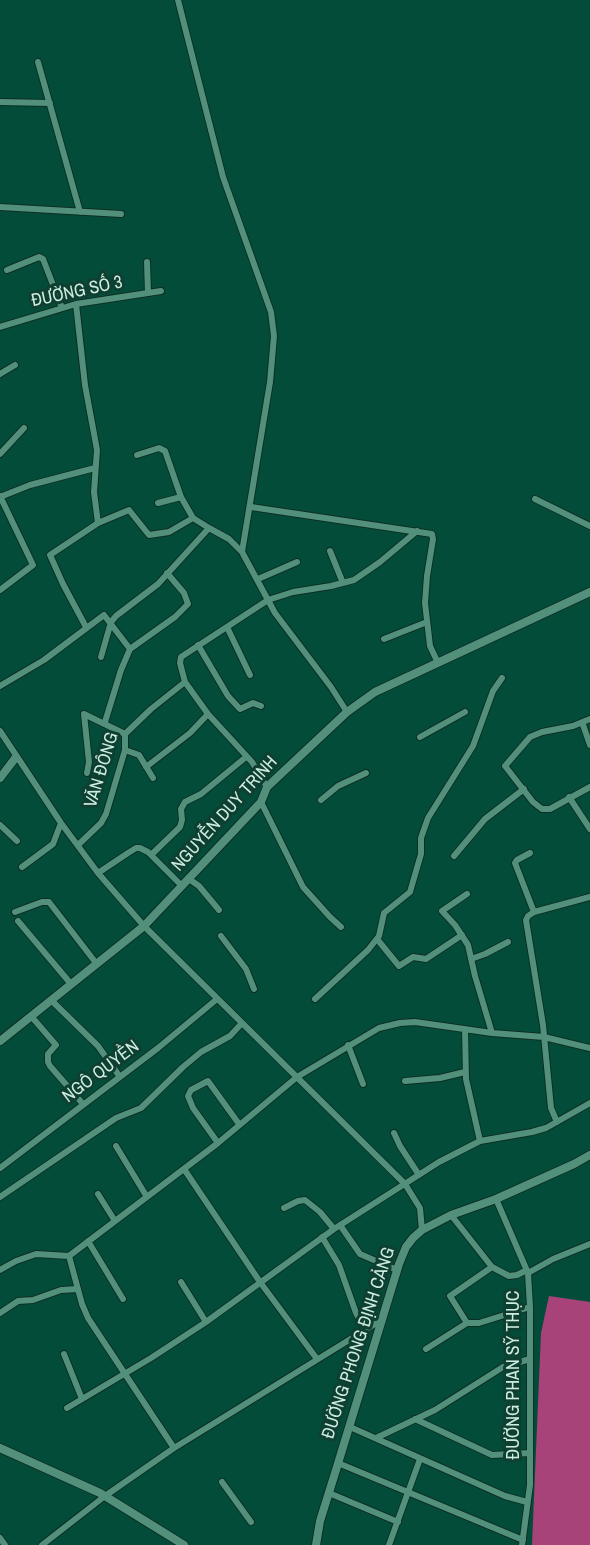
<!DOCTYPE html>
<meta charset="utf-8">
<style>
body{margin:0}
canvas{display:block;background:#044c3a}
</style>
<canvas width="590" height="1545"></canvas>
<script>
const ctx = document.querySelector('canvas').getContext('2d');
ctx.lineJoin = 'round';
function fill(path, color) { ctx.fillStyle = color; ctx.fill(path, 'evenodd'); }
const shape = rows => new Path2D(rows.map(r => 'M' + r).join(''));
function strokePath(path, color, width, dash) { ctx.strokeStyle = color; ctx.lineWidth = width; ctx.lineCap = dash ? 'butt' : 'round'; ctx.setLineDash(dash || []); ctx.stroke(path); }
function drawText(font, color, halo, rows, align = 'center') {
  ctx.font = font + ' "Archivo Narrow",sans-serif'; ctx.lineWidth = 6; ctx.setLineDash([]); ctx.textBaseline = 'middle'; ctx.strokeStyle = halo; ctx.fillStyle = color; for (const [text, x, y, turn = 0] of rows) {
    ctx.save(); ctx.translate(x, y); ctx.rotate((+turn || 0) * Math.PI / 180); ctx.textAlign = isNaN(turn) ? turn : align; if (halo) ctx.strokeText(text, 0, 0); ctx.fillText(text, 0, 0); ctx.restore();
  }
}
const water = shape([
 [549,1296,590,1302,590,1545,532,1545,541,1333]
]);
const street = shape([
 [178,0,223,177,271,312,274,336,270,382,242,552],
 [38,62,80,212],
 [0,102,50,103],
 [0,207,121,214],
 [147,262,148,293],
 [7,270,39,257,43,259,62,308],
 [76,304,85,385,97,450,94,492,98,523],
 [0,327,76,304,161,291],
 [0,374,15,365],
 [0,454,24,428],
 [137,455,159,448,165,451,181,497,193,518],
 [0,496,33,565,0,590],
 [0,497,30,485,95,468],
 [535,499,590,526],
 [158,503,181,497],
 [251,507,432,534,433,539,427,576,425,603,430,646,438,663],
 [330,551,343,583],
 [258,579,297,562],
 [86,627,63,584,50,555,98,523,129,510,149,535,169,532,193,518,209,528],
 [227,627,250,675],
 [384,639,427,622],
 [198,645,228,696,240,709,253,703,261,706],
 [101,657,111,622,116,616,158,584,209,528,229,539,242,552,275,613,331,687,347,712],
 [0,686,44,660,104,615,130,649],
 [590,719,573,726,542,732,530,737,505,766,533,802,542,809,550,809,590,787],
 [105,722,121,670,130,649,175,617,188,604,184,593,167,573],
 [582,722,590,745],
 [0,731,61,823,98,873,144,926,405,1184,420,1208,422,1230],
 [420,737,465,712],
 [125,750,139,755,153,778],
 [146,767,190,733,208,714],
 [87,773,89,762,84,714,125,734],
 [267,787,252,762,208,714,185,682,180,663,181,657,268,600,293,592,331,586,354,580,380,562,417,531],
 [569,797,590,829],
 [321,800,338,786,366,773],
 [261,802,303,887,330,917,341,927],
 [0,825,17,841],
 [78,845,101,823,106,814,125,750,125,734,151,709,185,682],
 [530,853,517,860,515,863,534,912],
 [151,855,180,827,182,820,181,809,185,802,201,794,246,757],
 [454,856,485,819,524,789],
 [22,867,53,844,61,823],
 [98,873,128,853,136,848,140,848,148,852,182,886],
 [189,879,199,886,219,910],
 [467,894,442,911,455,925,468,945,475,976,492,1033],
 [15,912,42,902,49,902,96,963],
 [18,921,71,984],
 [221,936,246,969,254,989],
 [377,939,399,966,413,957,426,959,462,935],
 [471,959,485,954,508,942],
 [315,999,368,950,379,936,384,913,410,892,421,854,421,838,428,818,473,746,493,691,502,678],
 [51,1000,98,1046,120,1077],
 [31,1016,56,1045,48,1054,48,1062,50,1066,83,1104],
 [465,1029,466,1079,480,1141],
 [348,1045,363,1084],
 [405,1081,440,1078,465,1072],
 [557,1122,551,1108,543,1025,526,920,528,916,534,912,590,897],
 [394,1133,400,1146,419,1175],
 [218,1143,193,1108,188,1096,191,1090,208,1081,239,1124],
 [116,1146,147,1197],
 [0,1168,158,1048,217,999],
 [184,1169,260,1282,317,1359],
 [98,1194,115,1221],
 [0,1197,116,1118,141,1108,183,1067,201,1052,230,1036,242,1023],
 [496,1199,528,1273,530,1307,530,1485,522,1545],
 [284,1208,298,1201,305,1200,320,1212,334,1229],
 [451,1215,492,1267,509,1276,517,1275,527,1270],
 [340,1225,360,1254,397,1270],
 [322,1237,339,1265,356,1313,365,1329],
 [88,1241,123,1299],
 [69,1256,82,1304,88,1318,174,1448],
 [0,1270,16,1261,36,1254,69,1256,218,1143,297,1077,379,1028,400,1023,415,1022,492,1033,544,1037,590,1048],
 [528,1273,553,1259,590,1244],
 [181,1282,206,1322],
 [0,1313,18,1301,33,1300,61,1290,78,1289],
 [467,1323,450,1296,492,1267],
 [426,1349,467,1323,479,1323,530,1307],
 [64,1354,82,1399],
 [67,1408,151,1358,206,1322,334,1229,439,1162,480,1141,532,1132,546,1128,590,1103],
 [415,1419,492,1455,530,1453],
 [350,1427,505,1496,527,1502],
 [376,1438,435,1410,503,1367,530,1359],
 [338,1463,523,1540],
 [222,1482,251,1522],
 [329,1493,398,1522],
 [0,1538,5,1545],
 [42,1545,105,1496,174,1448,383,1319],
 [389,1545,420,1459]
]);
const secondary = shape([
 [0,778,16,757],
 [0,1041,144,926,261,802,267,787,347,712,375,692,590,592],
 [0,1448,100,1493,184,1545],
 [316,1545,320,1521,336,1470,399,1264,406,1247,413,1238,422,1230,451,1215,496,1199,574,1164,590,1155]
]);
const streetNames = [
 ["ĐƯỜNG SỐ 3",77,292,-12],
 ["VĂN ĐÔNG",102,770,-73],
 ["NGUYỄN DUY TRINH",225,814,-48],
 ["NGÔ QUYỀN",101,1072,-37],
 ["ĐƯỜNG PHONG ĐỊNH CẢNG",359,1343,-72],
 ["ĐƯỜNG PHAN SỸ THỤC",514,1375,-90]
];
fill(water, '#a84379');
strokePath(street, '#0d2e24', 8);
strokePath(secondary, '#0d2e24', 10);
strokePath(street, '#53907b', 6);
strokePath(secondary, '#53907b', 8);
drawText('18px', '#ceede1', '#0e3f31', streetNames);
</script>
